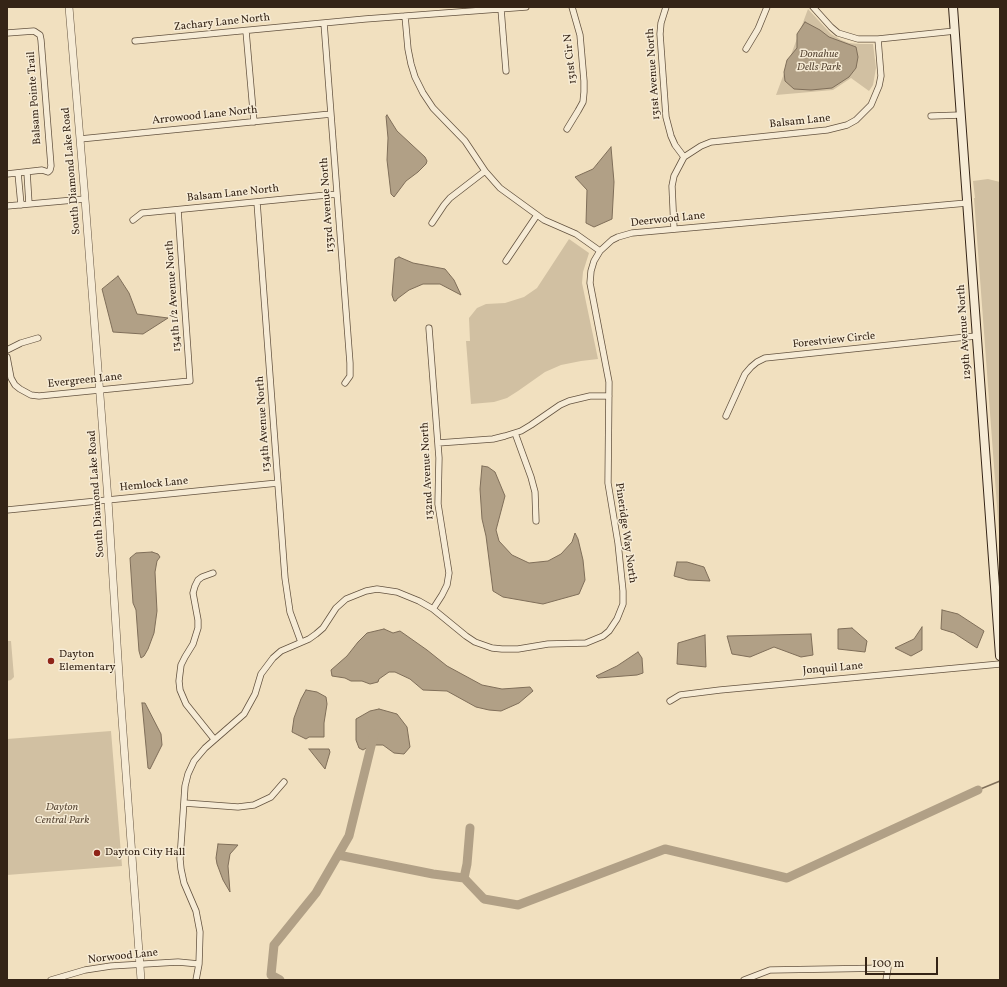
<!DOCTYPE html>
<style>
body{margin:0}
#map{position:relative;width:1007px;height:987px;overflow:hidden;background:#f1e0bf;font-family:Vollkorn,serif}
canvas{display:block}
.frame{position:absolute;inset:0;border:8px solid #352416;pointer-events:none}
.scale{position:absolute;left:865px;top:957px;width:73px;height:18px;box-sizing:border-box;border:2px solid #352416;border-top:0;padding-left:5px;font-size:12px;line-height:14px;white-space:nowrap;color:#352416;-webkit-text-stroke:3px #f6ebd5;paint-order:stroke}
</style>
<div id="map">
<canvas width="1007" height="987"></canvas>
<div class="frame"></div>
<div class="scale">100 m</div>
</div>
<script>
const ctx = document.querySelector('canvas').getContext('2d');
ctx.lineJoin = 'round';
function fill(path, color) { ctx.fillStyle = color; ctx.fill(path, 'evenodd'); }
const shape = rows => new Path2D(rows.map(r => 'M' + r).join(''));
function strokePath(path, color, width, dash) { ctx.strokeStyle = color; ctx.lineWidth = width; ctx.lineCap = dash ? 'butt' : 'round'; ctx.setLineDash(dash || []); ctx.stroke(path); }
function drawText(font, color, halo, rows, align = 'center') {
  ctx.font = font + ' Vollkorn,serif'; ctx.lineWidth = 3; ctx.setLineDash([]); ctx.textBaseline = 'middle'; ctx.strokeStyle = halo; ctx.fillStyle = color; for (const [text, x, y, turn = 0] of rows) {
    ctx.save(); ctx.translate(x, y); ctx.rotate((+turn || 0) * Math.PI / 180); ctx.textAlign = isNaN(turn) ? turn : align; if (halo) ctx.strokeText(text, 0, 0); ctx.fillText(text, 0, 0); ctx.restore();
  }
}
const green = shape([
 [808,9,831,34,841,40,849,43,860,44,873,44,876,68,873,85,869,91,851,78,833,90,776,95],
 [988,179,1000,182,1000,547,974,198,975,198,973,181],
 [569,239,589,253,583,272,582,283,598,359,581,361,561,365,545,372,518,391,507,398,494,402,471,404,466,341,470,341,469,318,477,308,486,304,505,303,524,297,537,288],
 [7,641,11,641,14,677,11,680,7,681],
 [111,731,122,866,7,875,7,739]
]);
const water = shape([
 [805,22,820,30,829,37,856,47,858,57,856,68,849,77,832,88,811,90,794,89,785,81,784,72,787,60,797,48,797,34,805,22],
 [387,115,397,131,425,157,427,161,426,164,418,172,406,181,394,197,391,194,387,160,388,138,386,116,387,115],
 [611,147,614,182,612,219,594,227,586,223,587,190,575,177,593,169,611,147],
 [399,257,413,263,445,269,454,280,461,295,440,284,423,284,409,290,397,299,396,301,394,301,392,295,395,259,399,257],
 [118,276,129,293,137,314,168,318,143,334,113,332,102,289,118,276],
 [482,466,488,467,495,472,505,496,496,530,499,541,512,555,529,563,548,561,561,554,572,542,575,533,578,539,583,560,585,580,579,594,543,604,503,597,493,591,486,536,482,519,480,489,482,466],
 [152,552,158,554,160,557,157,561,155,572,157,611,154,633,148,649,144,656,141,658,139,651,136,610,133,603,130,558,136,553,152,552],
 [677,562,687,562,704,567,710,581,688,580,674,576,677,562],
 [942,610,958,614,984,631,977,648,954,633,941,629,942,610],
 [922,627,922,650,911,656,895,648,914,639,922,627],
 [852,628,867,641,865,652,838,649,838,629,852,628],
 [384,629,393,633,400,631,427,650,447,666,482,685,502,689,530,687,533,691,519,703,501,711,489,710,476,707,447,691,423,690,410,679,395,672,389,672,379,679,378,682,370,684,362,681,351,681,345,678,332,676,331,670,347,656,358,642,367,633,384,629],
 [811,634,813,655,801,657,774,647,750,657,732,654,727,636,811,634],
 [705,635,706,667,677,664,678,643,705,635],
 [638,652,642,658,643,673,637,675,598,678,596,676,617,666,638,652],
 [306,690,317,692,326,697,327,704,324,723,324,737,309,737,306,739,292,732,294,718,301,699,306,690],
 [142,703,145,703,161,734,162,745,150,769,148,768,142,703],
 [379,709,397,714,407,727,410,747,404,754,394,753,383,745,371,745,363,750,359,748,356,740,356,719,370,711,379,709],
 [309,749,329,749,330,752,325,769,309,749],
 [218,844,238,845,230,854,228,866,230,892,223,880,217,864,216,858,218,844]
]);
const stream = shape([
 [978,790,1000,781]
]);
const river = shape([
 [338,855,433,874,464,878,484,899,518,905,665,849,787,878,978,790],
 [464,878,467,864,470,828],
 [280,980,271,975,274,945,316,893,349,836,374,734]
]);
const minor = shape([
 [666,7,661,23,660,34,666,117,671,136,675,145,684,157],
 [813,7,831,27,838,33,858,39,878,39,955,31],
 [501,9,506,71],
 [405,16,408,49,411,64,415,77,423,93,433,108,465,141,485,171,500,188,544,220,576,234,600,251,612,240,618,237,632,233,967,203],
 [324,23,350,363,350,376,345,383],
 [246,31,254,122],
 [7,33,34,31,40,35,41,40,51,166,50,170,48,172,42,170,7,174],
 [135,41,365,19,526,7],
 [746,49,758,29,767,7],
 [931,116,961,115],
 [567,129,578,111,583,102,584,92,584,81,580,35,572,7],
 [80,139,331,114],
 [27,172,29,204],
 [18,173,21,205],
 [257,202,285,578,290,612,301,642],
 [7,206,85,199],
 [133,220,142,213,337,194],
 [432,223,444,205,450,198,485,171],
 [674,229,672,186,674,176,684,157,701,146,711,142,827,130,847,125,856,120,871,105,879,86,881,76,878,39],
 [506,261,537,215],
 [429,328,439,458,438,504,449,573,447,585,442,595,433,609],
 [7,350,21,343,38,338],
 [7,357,11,378,15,385,20,389,31,395,39,396,190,381,178,210],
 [726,416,745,374,751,367,757,362,765,358,976,336],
 [515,433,531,477,535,492,536,521],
 [438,443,493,439,505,436,521,431,531,425,560,405,569,401,590,396,609,396],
 [7,510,278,483],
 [213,573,202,577,198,580,195,586,193,593,198,620,198,628,193,644,185,657,181,665,179,681,180,690,186,704,214,739],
 [670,701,680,695,720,690,1000,664],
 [184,803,238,807,254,805,271,797,284,782],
 [51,980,85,970,111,966,178,962,199,964],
 [196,980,199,964,200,932,196,911,184,883,181,869,180,859,185,786,188,774,194,761,205,748,244,714,255,694,261,674,273,658,281,651,309,639,316,634,323,628,336,608,346,599,366,591,377,589,397,592,419,601,433,609,466,636,475,642,492,648,502,649,518,649,548,644,586,643,603,636,609,631,617,619,623,604,623,591,618,543,608,483,609,382,590,283,591,271,594,261,600,251],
 [744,980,770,970,888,968,886,980]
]);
const tertiary = shape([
 [69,7,85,199,108,500,120,691,141,980]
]);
const secondary = shape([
 [953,7,1000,656]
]);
const markers = [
 [51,661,4,"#8f2418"],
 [97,853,4,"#8f2418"]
];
const streetNames = [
 ["Zachary Lane North",222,23,-6],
 ["131st Cir N",571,59,-96],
 ["131st Avenue North",654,74,-94],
 ["Balsam Pointe Trail",35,98,-94],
 ["Arrowood Lane North",205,116,-6],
 ["Balsam Lane",800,122,-6],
 ["South Diamond Lake Road",72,171,-95],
 ["Balsam Lane North",233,194,-6],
 ["133rd Avenue North",328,205,-94],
 ["Deerwood Lane",668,220,-6],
 ["134th 1/2 Avenue North",174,296,-94],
 ["129th Avenue North",965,332,-94],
 ["Forestview Circle",834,341,-6],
 ["Evergreen Lane",85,381,-6],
 ["134th Avenue North",264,424,-94],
 ["132nd Avenue North",428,471,-93],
 ["Hemlock Lane",154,485,-6],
 ["South Diamond Lake Road",97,494,-94],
 ["Pineridge Way North",625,533,82],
 ["Jonquil Lane",833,669,-5],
 ["Norwood Lane",123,957,-6]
];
const parkNames = [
 ["Donahue",819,55],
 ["Dells Park",819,68],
 ["Dayton",62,808],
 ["Central Park",62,821]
];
const poiNames = [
 ["Dayton",59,655],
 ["Elementary",59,668],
 ["Dayton City Hall",105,853]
];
fill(green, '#d1c0a2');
fill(water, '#b1a086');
strokePath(water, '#7f6e59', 1);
strokePath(stream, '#7f6e59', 1.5);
strokePath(river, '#b1a086', 9);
strokePath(minor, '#645340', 7);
strokePath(tertiary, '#645340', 8);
strokePath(secondary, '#352416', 10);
strokePath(minor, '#f6ebd5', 5.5);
strokePath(tertiary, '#f6ebd5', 7);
strokePath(secondary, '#f6ebd5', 8);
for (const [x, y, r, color] of markers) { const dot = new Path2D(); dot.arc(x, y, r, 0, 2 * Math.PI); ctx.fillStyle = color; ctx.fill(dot); strokePath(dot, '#f6ebd5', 1.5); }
drawText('11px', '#352416', '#f6ebd5', streetNames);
drawText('italic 11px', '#5c4b39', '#f6ebd5', parkNames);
drawText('11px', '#352416', '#f6ebd5', poiNames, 'left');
</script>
